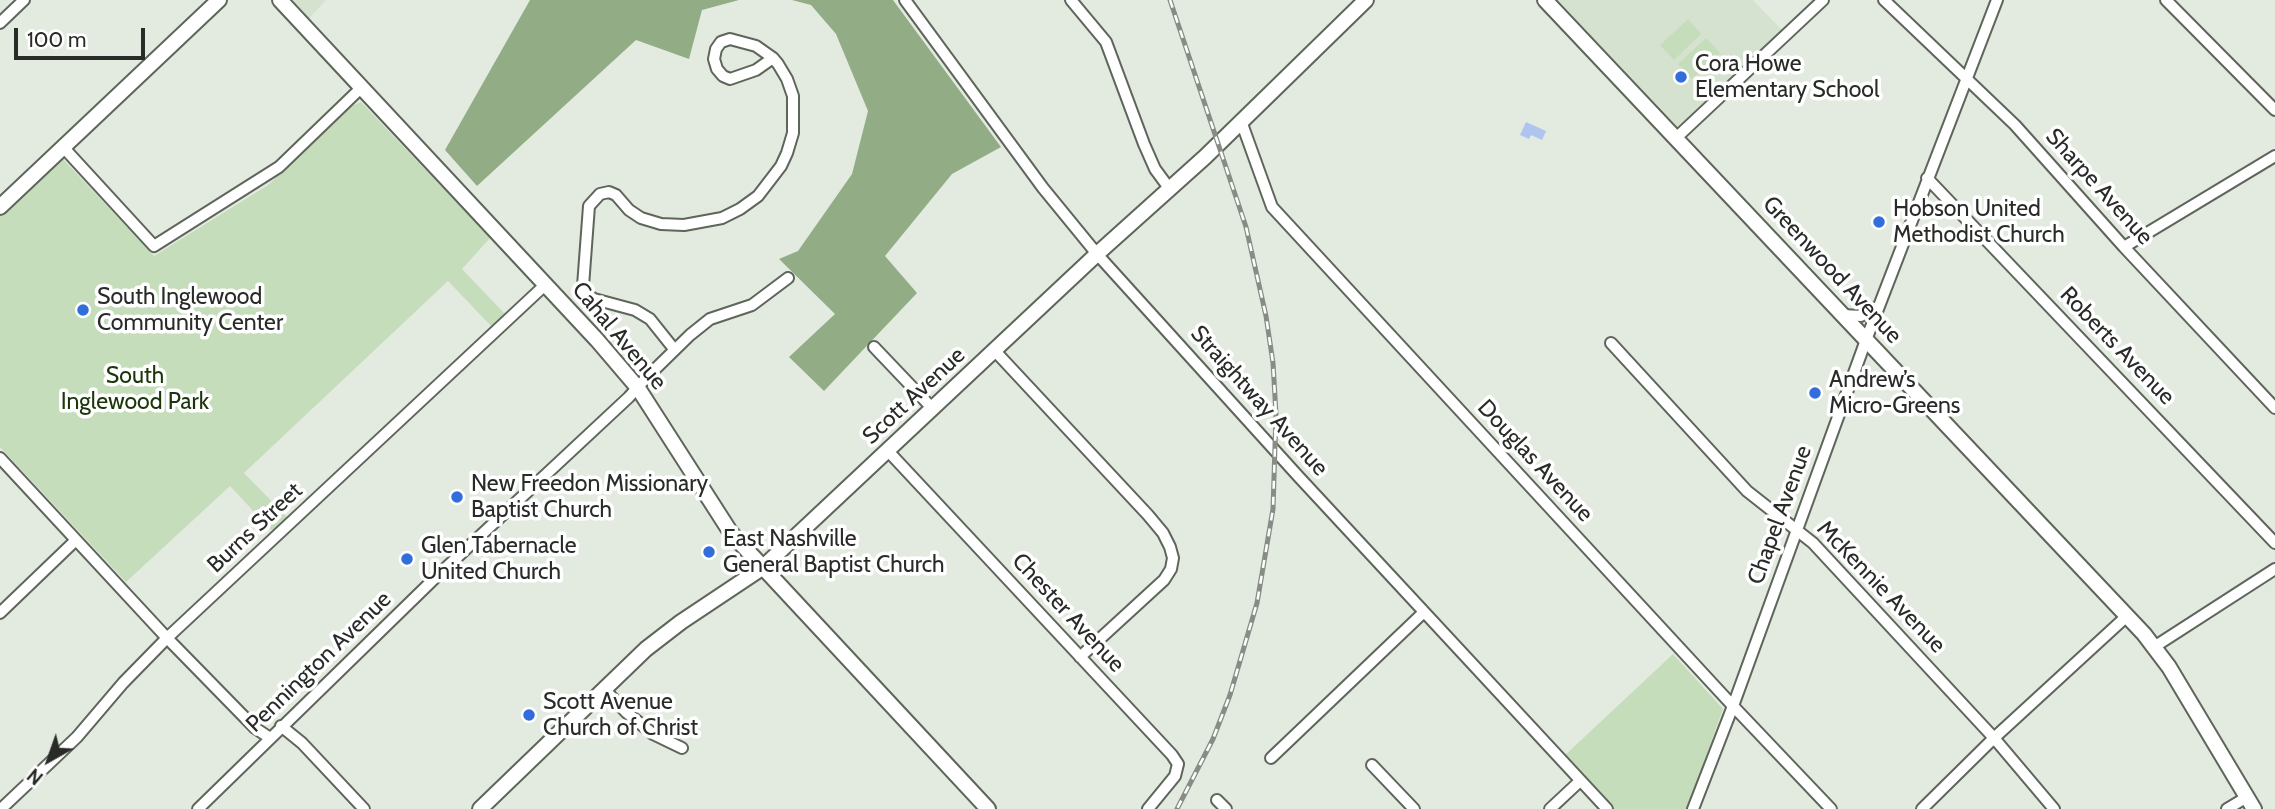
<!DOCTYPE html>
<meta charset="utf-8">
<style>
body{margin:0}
#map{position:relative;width:2275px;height:809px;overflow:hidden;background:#e3ebe0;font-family:Cabin,sans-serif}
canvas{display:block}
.north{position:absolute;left:14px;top:725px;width:70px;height:70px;-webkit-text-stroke:5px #fff;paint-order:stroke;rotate:220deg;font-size:19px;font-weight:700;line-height:28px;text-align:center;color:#282b27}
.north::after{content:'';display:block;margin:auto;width:24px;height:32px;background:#282b27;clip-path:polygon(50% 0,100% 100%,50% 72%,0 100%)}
.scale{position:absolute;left:14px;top:28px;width:131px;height:32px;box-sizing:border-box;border:4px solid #282b27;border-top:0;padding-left:9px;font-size:21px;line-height:24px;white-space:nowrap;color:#282b27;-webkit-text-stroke:5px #fff;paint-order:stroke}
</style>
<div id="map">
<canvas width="2275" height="809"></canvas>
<div class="north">N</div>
<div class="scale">100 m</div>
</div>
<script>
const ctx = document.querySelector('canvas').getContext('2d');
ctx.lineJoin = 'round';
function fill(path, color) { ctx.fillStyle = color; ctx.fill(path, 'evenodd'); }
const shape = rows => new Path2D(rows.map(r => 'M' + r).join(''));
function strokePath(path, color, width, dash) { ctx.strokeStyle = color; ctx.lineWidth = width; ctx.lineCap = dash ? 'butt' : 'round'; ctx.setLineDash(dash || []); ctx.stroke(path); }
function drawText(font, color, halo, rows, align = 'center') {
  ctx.font = font + ' Cabin,sans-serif'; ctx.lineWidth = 7; ctx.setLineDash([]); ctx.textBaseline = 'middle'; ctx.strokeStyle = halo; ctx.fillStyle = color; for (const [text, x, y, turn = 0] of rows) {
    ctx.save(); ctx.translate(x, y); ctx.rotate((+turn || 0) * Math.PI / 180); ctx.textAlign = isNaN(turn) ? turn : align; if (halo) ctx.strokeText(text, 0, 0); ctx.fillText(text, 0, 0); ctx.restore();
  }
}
const built = shape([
 [280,0,326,0,303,25],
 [1557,0,1753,0,1782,30,1677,128]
]);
const green = shape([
 [1688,19,1701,34,1674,60,1660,45],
 [1706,38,1720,53,1692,79,1678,64],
 [361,102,490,238,462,269,506,315,493,328,448,281,244,473,288,518,273,532,230,486,126,582,0,447,0,215,62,158,154,256,268,185,349,107],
 [1673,654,1723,709,1687,809,1612,809,1563,757]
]);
const forest = shape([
 [530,0,739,0,702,10,689,59,636,40,477,186,445,150],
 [792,0,893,0,1001,147,952,174,885,256,917,293,824,391,789,357,835,314,779,259,798,251,852,174,868,111,836,34,811,5]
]);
const water = shape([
 [1526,122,1546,131,1542,140,1531,135,1529,139,1520,135]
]);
const street = shape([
 [905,0,1043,188,1097,254,1298,476,1607,809],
 [1071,0,1106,42,1144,144,1155,169,1169,188],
 [1884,0,2015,125,2124,247,2275,408],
 [2166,0,2275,110],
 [0,23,24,0],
 [1241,121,1272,207,1733,706,1831,809],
 [1676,138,1823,0],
 [64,148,154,246,279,167,362,87],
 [1927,178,2275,543],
 [2124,247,2275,156],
 [1843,315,1861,316,1879,306],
 [1611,343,1747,491,1813,543,1994,738,2054,809],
 [874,347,933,409],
 [674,349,650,319,635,310,594,299,586,294,583,286,589,206,600,194,609,192,616,195,629,210,641,218,661,224,684,225,722,218,740,209,758,196,781,166,787,153,793,133,793,96,787,79,778,64,773,58,756,46,730,39,721,42,716,49,714,59,717,69,723,76,730,79,756,70,773,58],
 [995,351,1148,515,1163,533,1170,547,1173,558,1171,569,1164,580,1080,657],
 [888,451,1172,755,1178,764,1175,776,1148,809],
 [0,458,167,638,255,728,270,738],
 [0,613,76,540],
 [2154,647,2275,569],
 [605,690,626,712,653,734,682,748],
 [281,726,302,743,364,809],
 [1271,758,1424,612],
 [1372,765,1414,809],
 [1217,800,1226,809],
 [1,809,77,737,123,683,167,638,545,285],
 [198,809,436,577,629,397,646,378,690,335,710,319,752,305,788,278],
 [1550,809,1580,781],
 [1693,809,1733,706,1866,340,1997,0],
 [1922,809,1994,738,2128,615],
 [2227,809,2247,797]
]);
const secondary = shape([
 [280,0,597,340,638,388,731,533,988,809],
 [1545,0,2144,634,2169,667,2254,809],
 [0,207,219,0],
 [480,809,646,649,681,622,762,568,1097,254,1205,157,1366,0]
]);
const rail = shape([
 [1170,0,1246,227,1266,316,1273,363,1276,414,1273,509,1257,603,1230,695,1213,739,1177,809]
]);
const markers = [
 [1681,77,7,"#316ddb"],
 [1879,222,7,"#316ddb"],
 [83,310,7,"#316ddb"],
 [1815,393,7,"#316ddb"],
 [457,497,7,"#316ddb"],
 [709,552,7,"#316ddb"],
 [407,559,7,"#316ddb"],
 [529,715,7,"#316ddb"]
];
const poiNames = [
 ["Cora Howe",1695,64],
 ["Elementary School",1695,90],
 ["Hobson United",1893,209],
 ["Methodist Church",1893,235],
 ["South Inglewood",97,297],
 ["Community Center",97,323],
 ["Andrew’s",1829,380],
 ["Micro-Greens",1829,406],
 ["New Freedon Missionary",471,484],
 ["Baptist Church",471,510],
 ["East Nashville",723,539],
 ["General Baptist Church",723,565],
 ["Glen Tabernacle",421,546],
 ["United Church",421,572],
 ["Scott Avenue",543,702],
 ["Church of Christ",543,728]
];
const streetNames = [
 ["Sharpe Avenue",2099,187,48],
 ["Greenwood Avenue",1832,270,47],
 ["Cahal Avenue",619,336,50],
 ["Roberts Avenue",2117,346,46],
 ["Scott Avenue",914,396,-43],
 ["Straightway Avenue",1259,401,48],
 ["Douglas Avenue",1535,461,47],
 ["Chapel Avenue",1780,515,-70],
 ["Burns Street",255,528,-43],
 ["McKennie Avenue",1881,587,46],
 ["Chester Avenue",1068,613,47],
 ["Pennington Avenue",319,662,-44]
];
const parkNames = [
 ["South",135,376],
 ["Inglewood Park",135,402]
];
fill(built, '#d6e2d0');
fill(green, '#c6ddbb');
fill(forest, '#92ad85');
fill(water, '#adc5ef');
strokePath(street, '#5e655b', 14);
strokePath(secondary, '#5e655b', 18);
strokePath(street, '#fff', 10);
strokePath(secondary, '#fff', 14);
strokePath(rail, '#878d85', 5);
strokePath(rail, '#fff', 2.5, [8]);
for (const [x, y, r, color] of markers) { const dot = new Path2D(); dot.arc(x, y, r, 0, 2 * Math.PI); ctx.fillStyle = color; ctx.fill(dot); strokePath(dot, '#fff', 2.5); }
drawText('23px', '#282b27', '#fff', poiNames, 'left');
drawText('23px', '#282b27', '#fff', streetNames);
drawText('23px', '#1b360a', '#fff', parkNames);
</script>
